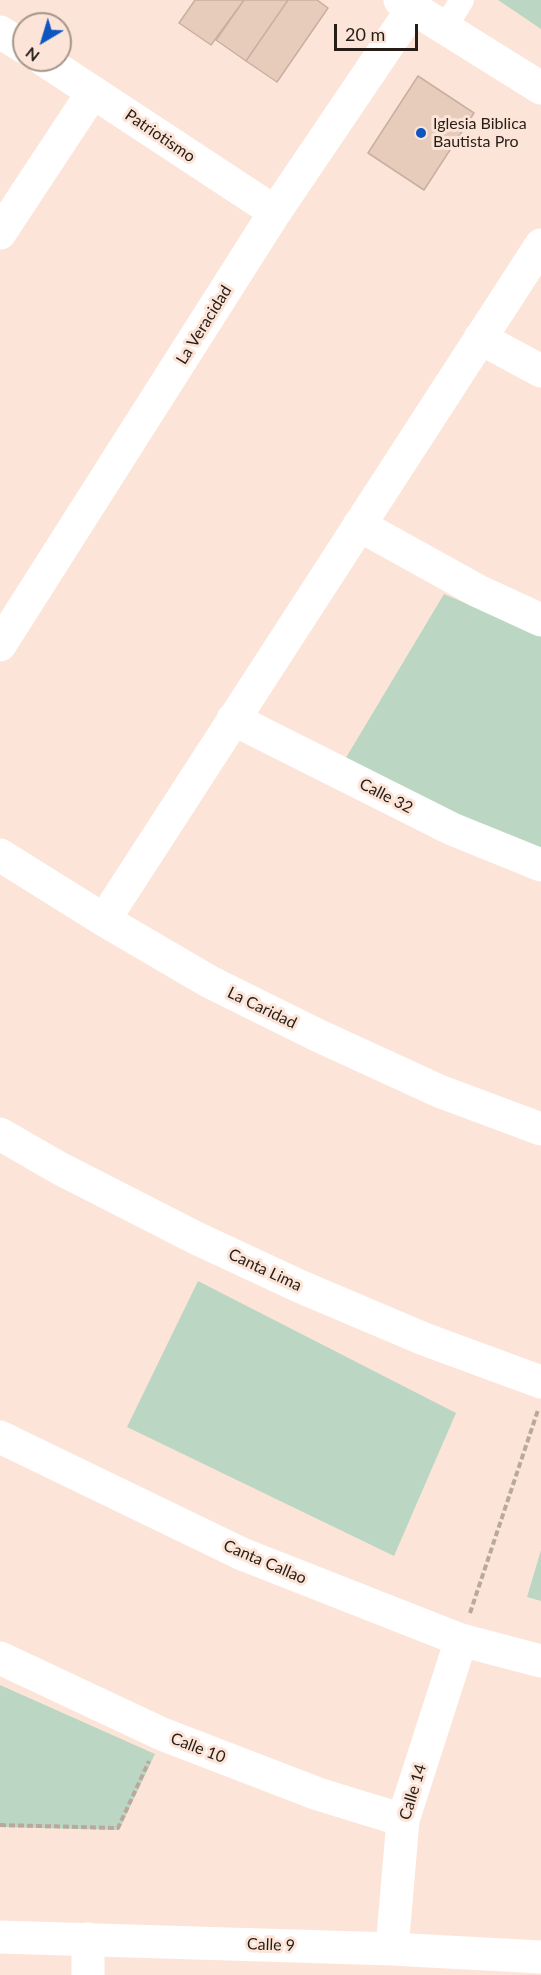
<!DOCTYPE html>
<style>
body{margin:0}
#map{position:relative;width:541px;height:1975px;overflow:hidden;background:#fce5d8;font-family:Lato,sans-serif}
canvas{display:block}
.north{position:absolute;left:12px;top:12px;width:60px;height:60px;box-sizing:border-box;background:#fce5d8;border:2px solid #a6958a;border-radius:50%;rotate:218deg;font-size:16px;font-weight:700;line-height:24px;text-align:center;color:#261d16}
.north::after{content:'';display:block;margin:auto;width:21px;height:27px;background:#0d56c0;clip-path:polygon(50% 0,100% 100%,50% 72%,0 100%)}
.scale{position:absolute;left:334px;top:24px;width:84px;height:27px;box-sizing:border-box;border:3px solid #261d16;border-top:0;padding-left:8px;font-size:18px;line-height:21px;white-space:nowrap;color:#261d16;-webkit-text-stroke:4px #fce5d8;paint-order:stroke}
</style>
<div id="map">
<canvas width="541" height="1975"></canvas>
<div class="north">N</div>
<div class="scale">20 m</div>
</div>
<script>
const ctx = document.querySelector('canvas').getContext('2d');
ctx.lineJoin = 'round';
function fill(path, color) { ctx.fillStyle = color; ctx.fill(path, 'evenodd'); }
const shape = rows => new Path2D(rows.map(r => 'M' + r).join(''));
function strokePath(path, color, width, dash) { ctx.strokeStyle = color; ctx.lineWidth = width; ctx.lineCap = dash ? 'butt' : 'round'; ctx.setLineDash(dash || []); ctx.stroke(path); }
function drawText(font, color, halo, rows, align = 'center') {
  ctx.font = font + ' Lato,sans-serif'; ctx.lineWidth = 6; ctx.setLineDash([]); ctx.textBaseline = 'middle'; ctx.strokeStyle = halo; ctx.fillStyle = color; for (const [text, x, y, turn = 0] of rows) {
    ctx.save(); ctx.translate(x, y); ctx.rotate((+turn || 0) * Math.PI / 180); ctx.textAlign = isNaN(turn) ? turn : align; if (halo) ctx.strokeText(text, 0, 0); ctx.fillText(text, 0, 0); ctx.restore();
  }
}
const green = shape([
 [498,0,541,0,541,29],
 [444,594,541,636,541,851,489,829,344,761],
 [198,1281,456,1413,394,1556,127,1427],
 [541,1550,541,1601,527,1597],
 [0,1685,155,1754,119,1830,0,1827]
]);
const building = shape([
 [195,0,244,0,211,45,179,23,195,0],
 [244,0,288,0,246,61,216,40,244,0],
 [288,0,317,0,328,8,277,82,246,61,288,0],
 [418,76,474,113,424,190,368,153,418,76]
]);
const path = shape([
 [470,1613,538,1410],
 [0,1825,118,1828,149,1761]
]);
const pedestrian = shape([
 [444,29,462,0]
]);
const minor = shape([
 [0,32,24,47],
 [44,60,275,212],
 [0,233,93,92],
 [480,338,541,371],
 [359,525,478,591,541,620],
 [233,719,452,829,541,865],
 [0,855,104,920,210,982,317,1035,439,1091,541,1129],
 [104,920,541,245],
 [0,1437,242,1554,461,1640,541,1661],
 [0,1658,162,1734,318,1794,403,1820],
 [0,1937,392,1949,541,1957],
 [392,1949,403,1820,461,1640],
 [88,1975,88,1939]
]);
const tertiary = shape([
 [400,0,541,88],
 [0,645,275,212,413,8],
 [0,1134,59,1168,196,1238,299,1286,424,1339,541,1382]
]);
const markers = [
 [421,133,6,"#0d56c0"]
];
const poiNames = [
 ["Iglesia Biblica",433,124],
 ["Bautista Pro",433,142]
];
const streetNames = [
 ["Patriotismo",160,136,34],
 ["La Veracidad",204,325,-58],
 ["Calle 32",386,796,27],
 ["La Caridad",262,1008,26],
 ["Canta Lima",265,1270,25],
 ["Canta Callao",265,1562,23],
 ["Calle 10",198,1748,21],
 ["Calle 14",413,1792,-73],
 ["Calle 9",271,1945,2]
];
fill(green, '#bbd7c4');
fill(building, '#e7ccbb');
strokePath(building, '#c9af9e', 1.5);
strokePath(path, '#bba89d', 4, [6, 3]);
strokePath(pedestrian, '#fff', 24);
strokePath(minor, '#fff', 33);
strokePath(tertiary, '#fff', 33);
for (const [x, y, r, color] of markers) { const dot = new Path2D(); dot.arc(x, y, r, 0, 2 * Math.PI); ctx.fillStyle = color; ctx.fill(dot); strokePath(dot, '#fce5d8', 2); }
drawText('16px', '#261d16', '#fce5d8', poiNames, 'left');
drawText('16px', '#261d16', '#fce5d8', streetNames);
</script>
